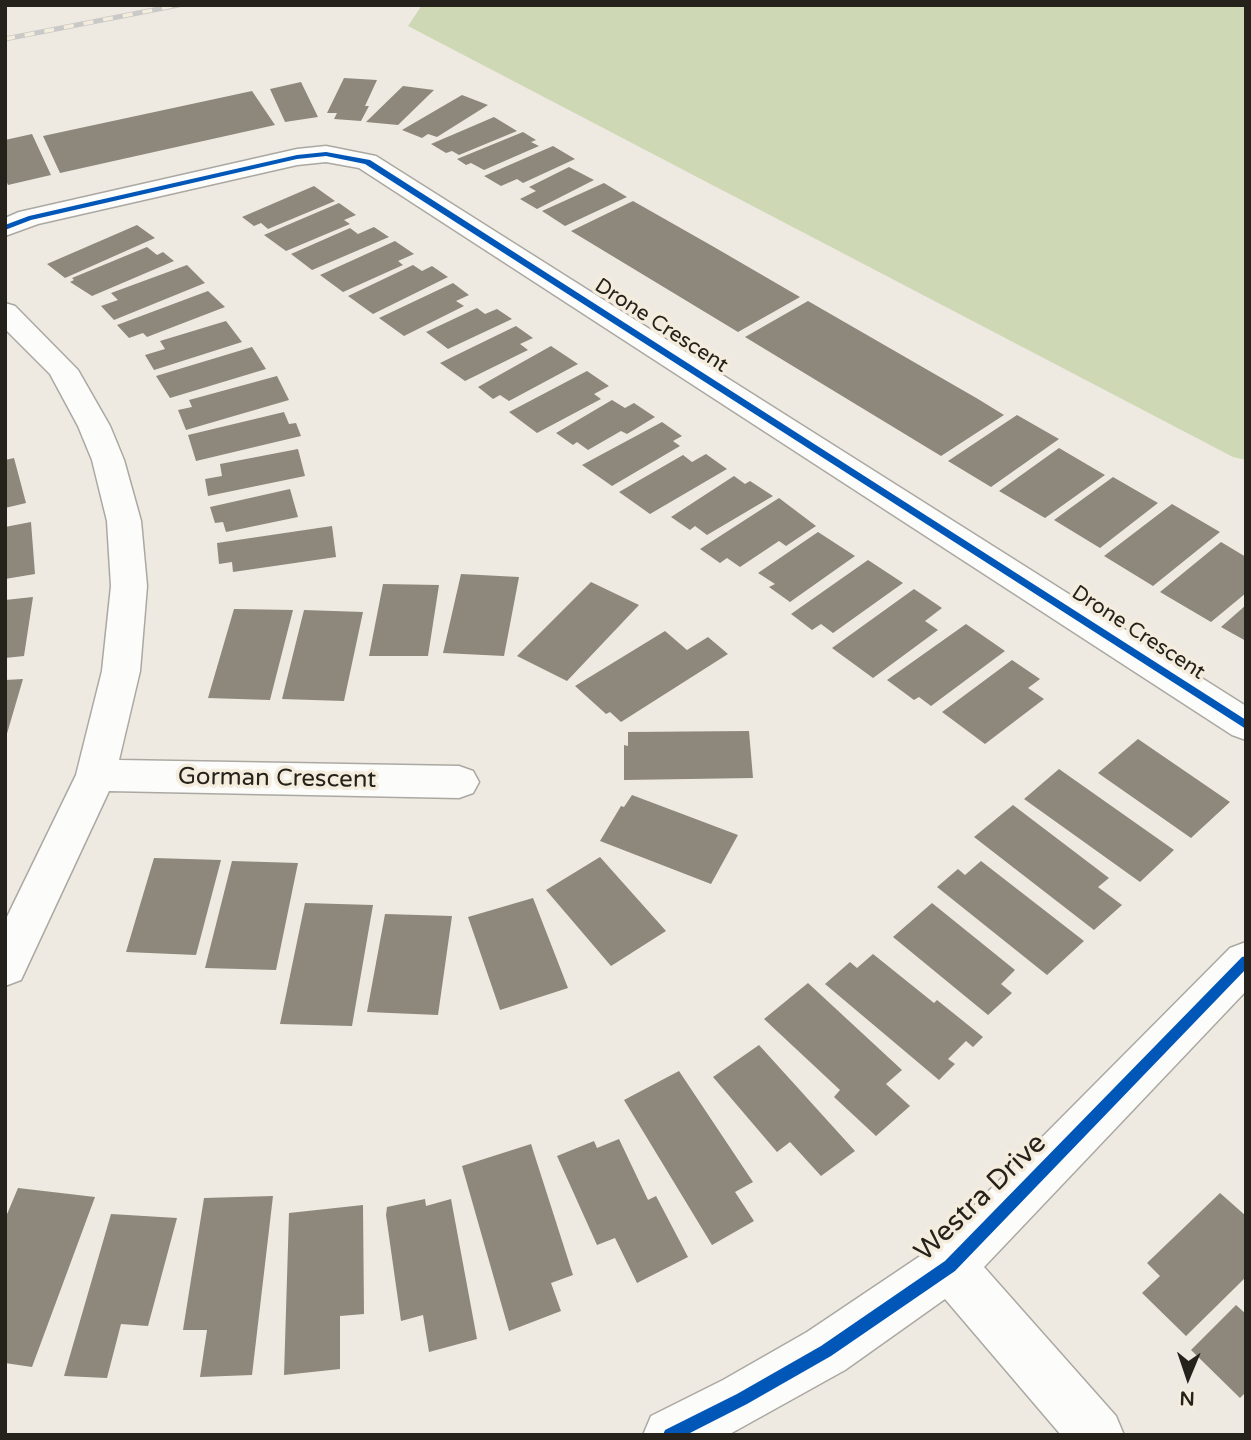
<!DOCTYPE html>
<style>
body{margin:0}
#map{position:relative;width:1251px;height:1440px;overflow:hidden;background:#eeeae2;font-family:"Varela Round",sans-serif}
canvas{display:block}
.frame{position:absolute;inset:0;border:7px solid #25221c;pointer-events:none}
.north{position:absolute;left:1153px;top:1342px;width:70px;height:70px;-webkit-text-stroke:5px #f4ecdc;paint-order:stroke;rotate:182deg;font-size:19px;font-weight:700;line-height:28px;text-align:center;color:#25221c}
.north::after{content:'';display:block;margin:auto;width:24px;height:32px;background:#25221c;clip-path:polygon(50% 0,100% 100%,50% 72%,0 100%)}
</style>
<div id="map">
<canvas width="1251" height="1440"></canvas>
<div class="frame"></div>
<div class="north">N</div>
</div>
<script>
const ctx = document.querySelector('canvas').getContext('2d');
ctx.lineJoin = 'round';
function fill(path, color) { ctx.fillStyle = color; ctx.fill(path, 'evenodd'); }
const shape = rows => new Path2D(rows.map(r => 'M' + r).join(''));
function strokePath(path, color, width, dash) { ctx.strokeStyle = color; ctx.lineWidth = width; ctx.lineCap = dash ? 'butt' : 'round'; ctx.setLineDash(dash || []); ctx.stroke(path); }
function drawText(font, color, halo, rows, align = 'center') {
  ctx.font = font + ' "Varela Round",sans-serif'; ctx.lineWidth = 7; ctx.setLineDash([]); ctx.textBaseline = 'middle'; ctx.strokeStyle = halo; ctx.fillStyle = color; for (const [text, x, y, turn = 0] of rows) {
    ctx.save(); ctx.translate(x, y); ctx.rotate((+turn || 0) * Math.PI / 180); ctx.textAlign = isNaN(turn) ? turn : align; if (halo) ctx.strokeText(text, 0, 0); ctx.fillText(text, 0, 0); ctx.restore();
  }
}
const green = shape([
 [422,5,1246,5,1246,460,1233,457,408,26]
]);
const building = shape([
 [344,78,377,80,365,106,369,106,361,121,334,119,337,113,327,113],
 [301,82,318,117,285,122,270,89],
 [403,86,434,90,398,125,366,122],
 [252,91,275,125,60,173,43,136],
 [462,95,488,105,437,137,428,134,422,138,402,130],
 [494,117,517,131,459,155,452,151,446,153,431,144],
 [523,132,536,140,531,142,539,146,484,170,471,163,466,165,457,159],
 [32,134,51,175,8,185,5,178,5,140],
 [553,146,575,159,523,183,517,179,501,186,484,176],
 [569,167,594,180,537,209,520,199,536,191,529,187],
 [604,183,627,197,565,226,542,211],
 [314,186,335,201,268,229,261,223,254,226,242,217],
 [633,201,714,247,800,297,738,332,571,231],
 [339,203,356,215,344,220,350,224,286,251,264,235],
 [137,225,155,238,65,278,47,264],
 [374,227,389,237,312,270,291,254,350,228,358,234],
 [395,241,414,254,398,261,403,265,343,292,320,275],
 [147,247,157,255,163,252,174,261,92,296,70,282,74,280,72,278],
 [187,265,205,283,114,320,101,306,118,300,111,293],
 [413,265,422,271,432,266,448,277,373,314,348,296],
 [453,283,469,295,456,301,464,306,404,336,379,318],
 [208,291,225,307,147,337,143,333,129,338,117,325],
 [808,301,978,399,1004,415,941,456,745,337],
 [477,308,485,314,497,309,512,319,448,349,426,332],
 [226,321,242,342,154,370,145,355,165,349,160,341],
 [516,326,533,338,520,344,528,350,465,381,440,363],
 [551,346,578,364,509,401,500,395,493,399,478,387],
 [252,347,266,369,170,398,156,376],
 [587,371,609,386,594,394,601,399,537,433,509,412],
 [277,376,289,400,186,430,178,410,192,407,189,400],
 [612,400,625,408,634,403,655,417,627,434,621,431,588,450,577,442,573,445,556,433],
 [284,412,289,424,296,423,301,436,196,461,188,435],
 [1017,415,1059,439,991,487,948,461],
 [662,422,682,436,673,441,680,446,612,486,582,465],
 [1059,448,1105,475,1045,518,999,491],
 [298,449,305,476,208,496,205,479,222,476,220,464],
 [706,454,727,469,650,514,619,492,683,455,692,462],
 [14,458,26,503,5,508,5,460],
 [734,476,745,484,750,481,773,496,707,535,695,526,690,530,671,517],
 [1113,477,1158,503,1100,548,1054,520],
 [290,489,298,517,226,532,223,522,215,523,210,507],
 [779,498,816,526,786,546,779,541,740,567,727,558,720,563,700,549],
 [1172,504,1220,532,1153,586,1104,556],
 [31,522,35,574,5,579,5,527],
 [332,526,336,557,233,572,232,562,219,564,217,543],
 [818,532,855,556,790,602,769,587,775,584,758,573],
 [1221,542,1246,557,1246,593,1211,622,1160,592],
 [868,560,903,583,833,633,821,624,812,630,791,614],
 [461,574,519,577,504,656,443,653],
 [591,582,639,605,567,681,517,656],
 [383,584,439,585,428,656,369,656],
 [914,589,942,608,925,621,938,630,873,678,832,648],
 [33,597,24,656,5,658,5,600],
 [1246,605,1246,641,1221,627],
 [234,609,293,610,270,700,208,698],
 [304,610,363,612,344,701,282,699],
 [966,624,1005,651,931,706,919,697,914,700,887,680],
 [665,631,687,650,708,637,728,654,621,722,610,712,606,714,575,686],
 [1012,660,1040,679,1028,688,1044,699,985,744,942,712],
 [23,679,6,737,5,736,5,680],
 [749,731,753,778,624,780,624,745,628,746,628,732],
 [1138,739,1230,802,1191,838,1098,773],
 [1059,769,1174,850,1140,882,1024,799],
 [632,795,738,835,711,884,600,841,621,806,624,807],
 [1013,805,1109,878,1098,887,1122,905,1094,930,974,837],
 [600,857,666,931,611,966,546,890],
 [154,858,221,860,196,955,126,952],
 [232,861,298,863,276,970,205,968],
 [981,861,1084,941,1047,975,937,887,958,869,965,875],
 [533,898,568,988,500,1010,468,917],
 [305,903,373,905,352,1026,280,1024],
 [932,903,1015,970,1001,984,1012,993,988,1015,893,937],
 [385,914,452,916,438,1015,367,1012],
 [873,954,934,1003,937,1000,983,1037,973,1047,966,1041,948,1059,955,1064,939,1080,825,984,850,962,857,968],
 [808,983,902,1070,886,1084,910,1106,876,1136,834,1097,840,1090,764,1019],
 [759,1045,855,1151,821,1176,790,1142,777,1152,713,1077],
 [679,1071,753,1182,735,1192,754,1221,712,1245,624,1100],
 [619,1139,648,1200,656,1196,688,1257,637,1283,615,1238,597,1245,557,1156,594,1141,597,1148],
 [531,1144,573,1275,551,1283,561,1311,509,1331,462,1166],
 [18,1188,95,1197,32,1367,5,1363,5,1219],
 [1220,1193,1246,1216,1246,1277,1186,1336,1142,1293,1160,1276,1147,1263],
 [273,1196,252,1375,200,1377,207,1330,183,1330,204,1198],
 [425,1199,426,1206,451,1199,477,1339,429,1352,423,1315,401,1321,386,1215,387,1207],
 [363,1205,364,1314,340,1316,340,1369,284,1375,289,1213],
 [111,1214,177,1218,148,1326,121,1324,107,1378,64,1376],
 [1236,1305,1246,1314,1246,1392,1240,1398,1191,1350]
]);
const minor = shape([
 [326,146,376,156,1246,706,1246,740,1232,735,359,168,326,162,297,165,38,224,5,236,5,218,19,212,297,149,326,146],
 [5,303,15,306,78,370,110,426,124,460,141,521,147,586,140,671,119,760,459,766,473,771,479,782,473,793,459,798,109,791,21,980,5,986,5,921,76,775,102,671,111,586,107,521,92,460,78,426,50,374,5,329,5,303],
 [1246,942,1246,991,984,1267,1116,1416,1124,1435,1061,1435,945,1299,845,1370,728,1435,643,1435,651,1416,723,1380,807,1332,932,1248,1230,948,1246,942]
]);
const rail = shape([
 [5,39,179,5]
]);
const cycleway = shape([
 [326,152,370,160,1246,720,1246,729,365,164,326,156,297,159,31,220,5,230,5,225,29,216,297,155,326,152],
 [1246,956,1246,969,955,1271,831,1356,747,1404,686,1435,663,1435,665,1430,737,1394,821,1346,945,1261,1242,957,1246,956]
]);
const farStreetnames = [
 ["Drone Crescent",661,326,33],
 ["Drone Crescent",1138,633,33]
];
const streetNames = [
 ["Gorman Crescent",277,779,1]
];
const nearStreetnames = [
 ["Westra Drive",981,1198,-44]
];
fill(green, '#cfd8b4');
fill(building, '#8d887b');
strokePath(minor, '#aba8a2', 3);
fill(minor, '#fcfcfb');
strokePath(rail, '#c9c9c7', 5);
strokePath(rail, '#f4ecdc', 3.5, [10]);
fill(cycleway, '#0057b8');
drawText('21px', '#25221c', '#f4ecdc', farStreetnames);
drawText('24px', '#25221c', '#f4ecdc', streetNames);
drawText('28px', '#25221c', '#f4ecdc', nearStreetnames);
</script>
